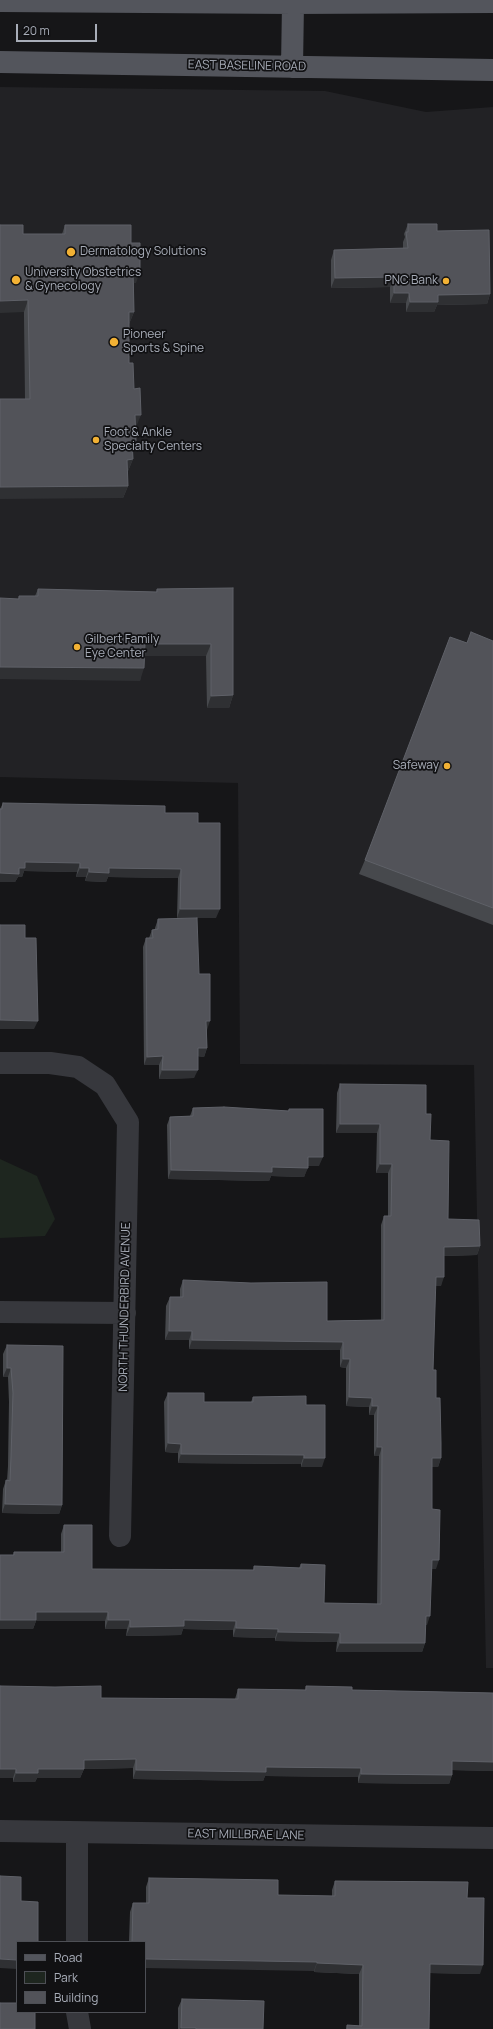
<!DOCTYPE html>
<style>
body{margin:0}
#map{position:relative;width:493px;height:2029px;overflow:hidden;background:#161618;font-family:Manrope,sans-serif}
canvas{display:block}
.legend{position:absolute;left:16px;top:1941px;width:130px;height:72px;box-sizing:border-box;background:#111113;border:1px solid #4d4f55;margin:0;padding:5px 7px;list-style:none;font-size:12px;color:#a8adb8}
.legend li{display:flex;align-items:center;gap:8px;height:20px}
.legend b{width:20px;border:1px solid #4d4f55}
.scale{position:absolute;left:16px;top:24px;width:81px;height:18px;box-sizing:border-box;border:2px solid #a8adb8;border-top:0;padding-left:5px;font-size:12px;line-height:14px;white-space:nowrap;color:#a8adb8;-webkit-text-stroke:3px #111113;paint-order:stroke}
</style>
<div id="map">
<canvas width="493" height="2029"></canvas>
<ul class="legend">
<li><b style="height:5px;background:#53555c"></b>Road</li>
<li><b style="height:11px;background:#1e261f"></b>Park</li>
<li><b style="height:11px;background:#525359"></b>Building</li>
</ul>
<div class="scale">20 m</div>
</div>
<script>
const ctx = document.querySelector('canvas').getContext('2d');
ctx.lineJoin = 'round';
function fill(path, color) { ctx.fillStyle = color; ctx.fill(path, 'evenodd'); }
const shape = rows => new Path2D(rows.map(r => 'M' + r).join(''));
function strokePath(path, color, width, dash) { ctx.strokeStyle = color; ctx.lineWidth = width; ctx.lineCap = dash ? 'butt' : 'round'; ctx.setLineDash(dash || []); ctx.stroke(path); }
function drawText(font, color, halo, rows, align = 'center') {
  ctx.font = font + ' Manrope,sans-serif'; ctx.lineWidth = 3.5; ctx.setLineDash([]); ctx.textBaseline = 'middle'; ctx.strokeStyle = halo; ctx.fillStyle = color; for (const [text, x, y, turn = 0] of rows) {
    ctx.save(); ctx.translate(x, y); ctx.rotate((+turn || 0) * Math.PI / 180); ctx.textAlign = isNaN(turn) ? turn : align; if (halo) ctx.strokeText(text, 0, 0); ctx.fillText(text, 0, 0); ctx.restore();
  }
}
const built = shape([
 [0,87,325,91,426,112,493,107,493,1668,486,1668,474,1065,240,1064,238,783,0,777]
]);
const green = shape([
 [0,1159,37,1176,55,1219,45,1236,0,1238]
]);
const street = shape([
 [0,1063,50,1063,78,1067,105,1085,128,1122,120,1536],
 [0,1312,125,1313],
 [0,1831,493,1838],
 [77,1942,77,1833],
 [77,2012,80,2029]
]);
const primary = shape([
 [0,1,293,3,493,2],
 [0,62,493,70],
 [292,67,293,3]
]);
const wall = shape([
 [408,224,437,231,490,294,487,304,437,305,434,312,406,312,406,303,390,303,390,287,331,288,331,260,334,250,403,248,403,242,405,237,404,234],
 [65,225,131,243,136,283,134,283,134,312,129,324,129,363,134,389,136,427,136,441,133,451,133,459,128,471,127,471,128,486,123,498,25,399,23,234,62,234],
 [233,588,233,695,229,708,207,708,206,656,144,656,140,681,18,599,19,596,35,596,38,589,156,592,157,589],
 [493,641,493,925,359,874,365,860,467,643],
 [3,803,165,813,198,823,216,918,177,918,178,878,108,877,106,882,85,881,86,877,76,877,77,872,24,871,22,877,18,877,15,882,0,809],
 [158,919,199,974,207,1030,207,1048,204,1057,198,1056,194,1078,159,1079,159,1065,144,1065,143,947,146,938,149,938,152,930,155,930,155,928],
 [340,1084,426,1114,430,1140,448,1219,480,1246,477,1255,444,1256,441,1286,435,1286,433,1370,441,1458,438,1467,432,1467,432,1509,436,1569,432,1569,427,1625,425,1625,425,1643,422,1652,336,1652,337,1642,275,1641,275,1638,233,1637,233,1630,183,1629,181,1635,126,1636,127,1629,105,1629,105,1621,36,1621,33,1629,0,1629,0,1555,13,1555,14,1552,61,1552,61,1534,64,1525,92,1569,253,1570,254,1566,299,1568,301,1564,324,1603,377,1604,379,1456,374,1456,374,1415,369,1415,369,1407,346,1406,346,1368,340,1367,340,1350,189,1349,189,1340,165,1340,166,1306,170,1297,180,1297,180,1289,183,1280,327,1321,381,1320,381,1225,384,1216,388,1216,388,1173,376,1173,377,1133,336,1133,337,1093],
 [193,1108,288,1111,289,1109,319,1166,308,1166,304,1177,271,1176,269,1181,168,1179,167,1125,170,1117,190,1116],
 [7,1345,62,1505,59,1514,2,1513,3,1489,6,1480,7,1481,8,1466,9,1402,8,1377,3,1377,3,1354],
 [168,1393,204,1402,251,1402,253,1397,306,1405,322,1467,301,1467,301,1464,178,1463,178,1453,165,1452,164,1402],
 [306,1686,352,1690,493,1693,493,1771,452,1770,452,1775,449,1784,358,1783,358,1777,265,1776,263,1781,133,1779,133,1768,84,1769,80,1778,37,1778,35,1782,13,1782,13,1778,0,1778,101,1698,235,1699,238,1689,305,1690],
 [149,1878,278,1895,332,1896,332,1890,335,1881,467,1898,480,1974,430,1973,429,2029,346,2029,347,2025,359,2026,359,1974,314,1972,314,1971,145,1942,129,1942,130,1912,133,1903,146,1903,146,1887],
 [182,1999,263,2029,178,2029,178,2008]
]);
const shadedWall = shape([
 [133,270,140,271,136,283,129,283],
 [394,277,390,287,331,288,335,278],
 [394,293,409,293,406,303,390,303],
 [490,294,487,304,437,305,434,312,406,312,410,302,438,295],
 [28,300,24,312,0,313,0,301],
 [129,312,134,312,129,324,124,324],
 [135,415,141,415,136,427,131,428],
 [132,441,136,441,132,453],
 [133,459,128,471,123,472,127,460],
 [128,486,123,498,0,499,0,487],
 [145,644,211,644,206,656,140,656],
 [0,667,144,668,140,681,0,679],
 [233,695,229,708,207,708,211,696],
 [25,862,80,863,77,872,24,871,22,877,18,877,15,882,0,882,0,873,19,868],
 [80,868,89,868,86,877,76,877],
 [109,868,181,869,178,878,108,877,106,882,85,881,89,872],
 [180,909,220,909,216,918,177,918],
 [0,1020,38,1021,34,1029,0,1029],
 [206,1021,210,1021,207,1030],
 [198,1048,207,1048,204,1057,194,1056],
 [163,1056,159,1065,144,1065,147,1057],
 [162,1070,198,1070,194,1078,159,1079],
 [340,1124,380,1124,377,1133,336,1133],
 [308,1157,323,1157,319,1166,305,1166],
 [380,1164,392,1164,388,1173,376,1173],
 [272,1167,308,1168,304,1177,271,1176,269,1181,168,1179,171,1170],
 [480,1246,477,1255,441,1256,444,1247],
 [436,1277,444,1277,441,1286,432,1286],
 [169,1331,192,1331,189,1340,165,1340],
 [192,1340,343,1342,340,1350,189,1349],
 [343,1359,350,1359,346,1368,340,1367],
 [7,1368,11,1368,8,1377,3,1377],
 [349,1397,372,1398,369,1407,346,1406],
 [372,1406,378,1406,374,1415,369,1415],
 [168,1443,181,1444,178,1453,165,1452],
 [377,1447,382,1447,379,1456,374,1456],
 [181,1454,304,1455,301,1464,178,1463],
 [304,1458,325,1458,322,1467,301,1467],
 [432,1458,441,1458,438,1467,429,1467],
 [5,1504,62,1505,59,1514,2,1513],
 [432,1560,439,1560,436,1569,429,1569],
 [36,1612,108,1612,105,1621,36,1621,33,1629,0,1629,0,1620],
 [426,1616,430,1616,427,1625,422,1625],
 [108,1620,130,1620,127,1629,105,1629],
 [184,1620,236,1621,233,1630,183,1629,181,1635,126,1636,130,1627],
 [236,1628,278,1629,275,1638,233,1637],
 [278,1632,340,1633,337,1642,275,1641],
 [340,1643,425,1643,422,1652,336,1652],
 [136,1759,133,1768,80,1769,84,1760],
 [452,1761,493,1762,493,1771,449,1770],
 [266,1767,361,1768,358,1777,265,1776,263,1781,133,1779,136,1770],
 [0,1769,16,1769,13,1778,0,1778],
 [38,1769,84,1769,80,1778,37,1778,35,1782,13,1782,16,1773],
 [361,1774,452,1775,449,1784,358,1783],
 [0,1959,17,1960,17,1969,0,1968],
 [145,1959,317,1962,314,1971,145,1968],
 [317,1963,363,1965,359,1974,314,1972],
 [430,1964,483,1965,480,1974,427,1973],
 [181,2028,196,2028,196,2029,180,2029]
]);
const building = shape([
 [408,224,437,224,437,231,489,230,490,294,438,295,438,302,410,302,409,293,394,293,394,277,335,278,334,250,408,248,406,232,408,232,408,224],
 [0,225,23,225,23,234,65,234,65,225,131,225,131,243,140,243,140,271,133,270,134,312,129,312,129,363,133,363,134,389,140,388,141,415,135,415,136,441,132,441,133,459,127,460,128,486,0,487,0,399,30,399,28,300,0,301,0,225],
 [233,588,233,695,211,696,211,644,145,644,144,668,0,667,0,598,19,599,19,596,38,596,38,589,157,592,157,589,233,588],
 [471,632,493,641,493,908,365,860,450,637,467,643,471,632],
 [3,803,165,806,165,813,198,813,198,823,220,823,220,909,180,909,181,869,109,868,109,873,89,872,89,868,80,868,80,863,25,862,25,868,19,868,19,874,0,873,0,809,2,809,3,803],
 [197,918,199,974,210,974,210,1021,206,1021,207,1048,198,1048,198,1070,162,1070,163,1056,147,1057,146,938,153,938,152,930,158,929,158,919,197,918],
 [0,925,25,925,25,938,36,938,38,1021,0,1020,0,925],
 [340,1084,426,1085,426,1114,431,1114,430,1140,449,1141,448,1219,479,1220,480,1246,444,1247,444,1277,436,1277,433,1370,436,1370,436,1398,440,1398,441,1443,441,1458,432,1458,432,1509,440,1510,439,1560,432,1560,430,1616,426,1616,425,1643,340,1643,340,1633,278,1632,278,1629,236,1628,236,1621,184,1620,184,1626,130,1627,130,1620,108,1620,108,1612,36,1612,36,1620,0,1620,0,1555,14,1555,14,1552,64,1552,64,1525,92,1525,92,1569,254,1570,254,1566,301,1568,301,1564,325,1565,324,1603,381,1604,382,1447,377,1447,378,1406,372,1406,372,1398,349,1397,350,1359,343,1359,343,1342,192,1340,192,1331,169,1331,170,1297,183,1297,183,1280,251,1283,327,1282,327,1321,384,1320,384,1216,391,1216,392,1164,380,1164,380,1124,340,1124,340,1084],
 [224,1107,289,1111,289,1109,323,1109,323,1157,308,1157,308,1168,272,1167,272,1172,171,1170,170,1117,193,1116,193,1108,224,1107],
 [7,1345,63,1346,62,1505,5,1504,6,1480,10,1481,11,1457,13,1393,11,1368,7,1368,7,1345],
 [168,1393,204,1393,204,1402,253,1402,253,1397,306,1396,306,1405,325,1405,325,1458,304,1458,304,1455,181,1454,181,1444,168,1443,168,1393],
 [0,1686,55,1687,101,1686,101,1698,238,1699,238,1689,306,1690,306,1686,352,1687,352,1690,493,1693,493,1762,452,1761,452,1775,361,1774,361,1768,266,1767,266,1772,136,1770,136,1759,84,1760,84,1769,38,1769,38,1773,16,1773,16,1769,0,1769,0,1686],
 [0,1876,21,1877,21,1901,38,1902,38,1942,17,1942,17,1960,0,1959,0,1876],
 [149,1878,278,1880,278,1895,335,1896,335,1881,468,1882,467,1898,484,1898,483,1965,430,1964,429,2029,347,2029,347,2025,362,2026,363,1965,317,1963,317,1962,145,1959,145,1942,132,1942,133,1903,149,1903,149,1878],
 [182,1999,264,2001,263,2029,196,2029,196,2028,181,2028,182,1999],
 [0,2003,17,2003,17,2012,35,2012,35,2029,0,2029,0,2003]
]);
const markers = [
 [71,252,5,"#f2b134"],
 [16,280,5,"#f2b134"],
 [446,281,4,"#f2b134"],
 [114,342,5,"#f2b134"],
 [96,440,4,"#f2b134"],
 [77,647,4,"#f2b134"],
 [447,766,4,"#f2b134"]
];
const streetNames = [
 ["EAST BASELINE ROAD",247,66,1],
 ["NORTH THUNDERBIRD AVENUE",125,1307,-89],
 ["EAST MILLBRAE LANE",246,1835,1]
];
const poiNames = [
 ["Dermatology Solutions",80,252],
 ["University Obstetrics",25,273],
 ["& Gynecology",25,287],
 ["PNC Bank",438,281,"right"],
 ["Pioneer",123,335],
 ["Sports & Spine",123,349],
 ["Foot & Ankle",104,433],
 ["Specialty Centers",104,447],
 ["Gilbert Family",85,640],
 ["Eye Center",85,654],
 ["Safeway",439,766,"right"]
];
fill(built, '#222225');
fill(green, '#1e261f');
strokePath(street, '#37383d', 22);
strokePath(primary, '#53555c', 22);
fill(wall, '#47494d');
fill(shadedWall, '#2f3033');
fill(building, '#525359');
strokePath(building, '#5f6168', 1);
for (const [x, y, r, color] of markers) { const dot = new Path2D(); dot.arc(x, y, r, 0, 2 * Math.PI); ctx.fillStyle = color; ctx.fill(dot); strokePath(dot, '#111113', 1.5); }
drawText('12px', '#a8adb8', '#111113', streetNames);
drawText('12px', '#a8adb8', '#111113', poiNames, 'left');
</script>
